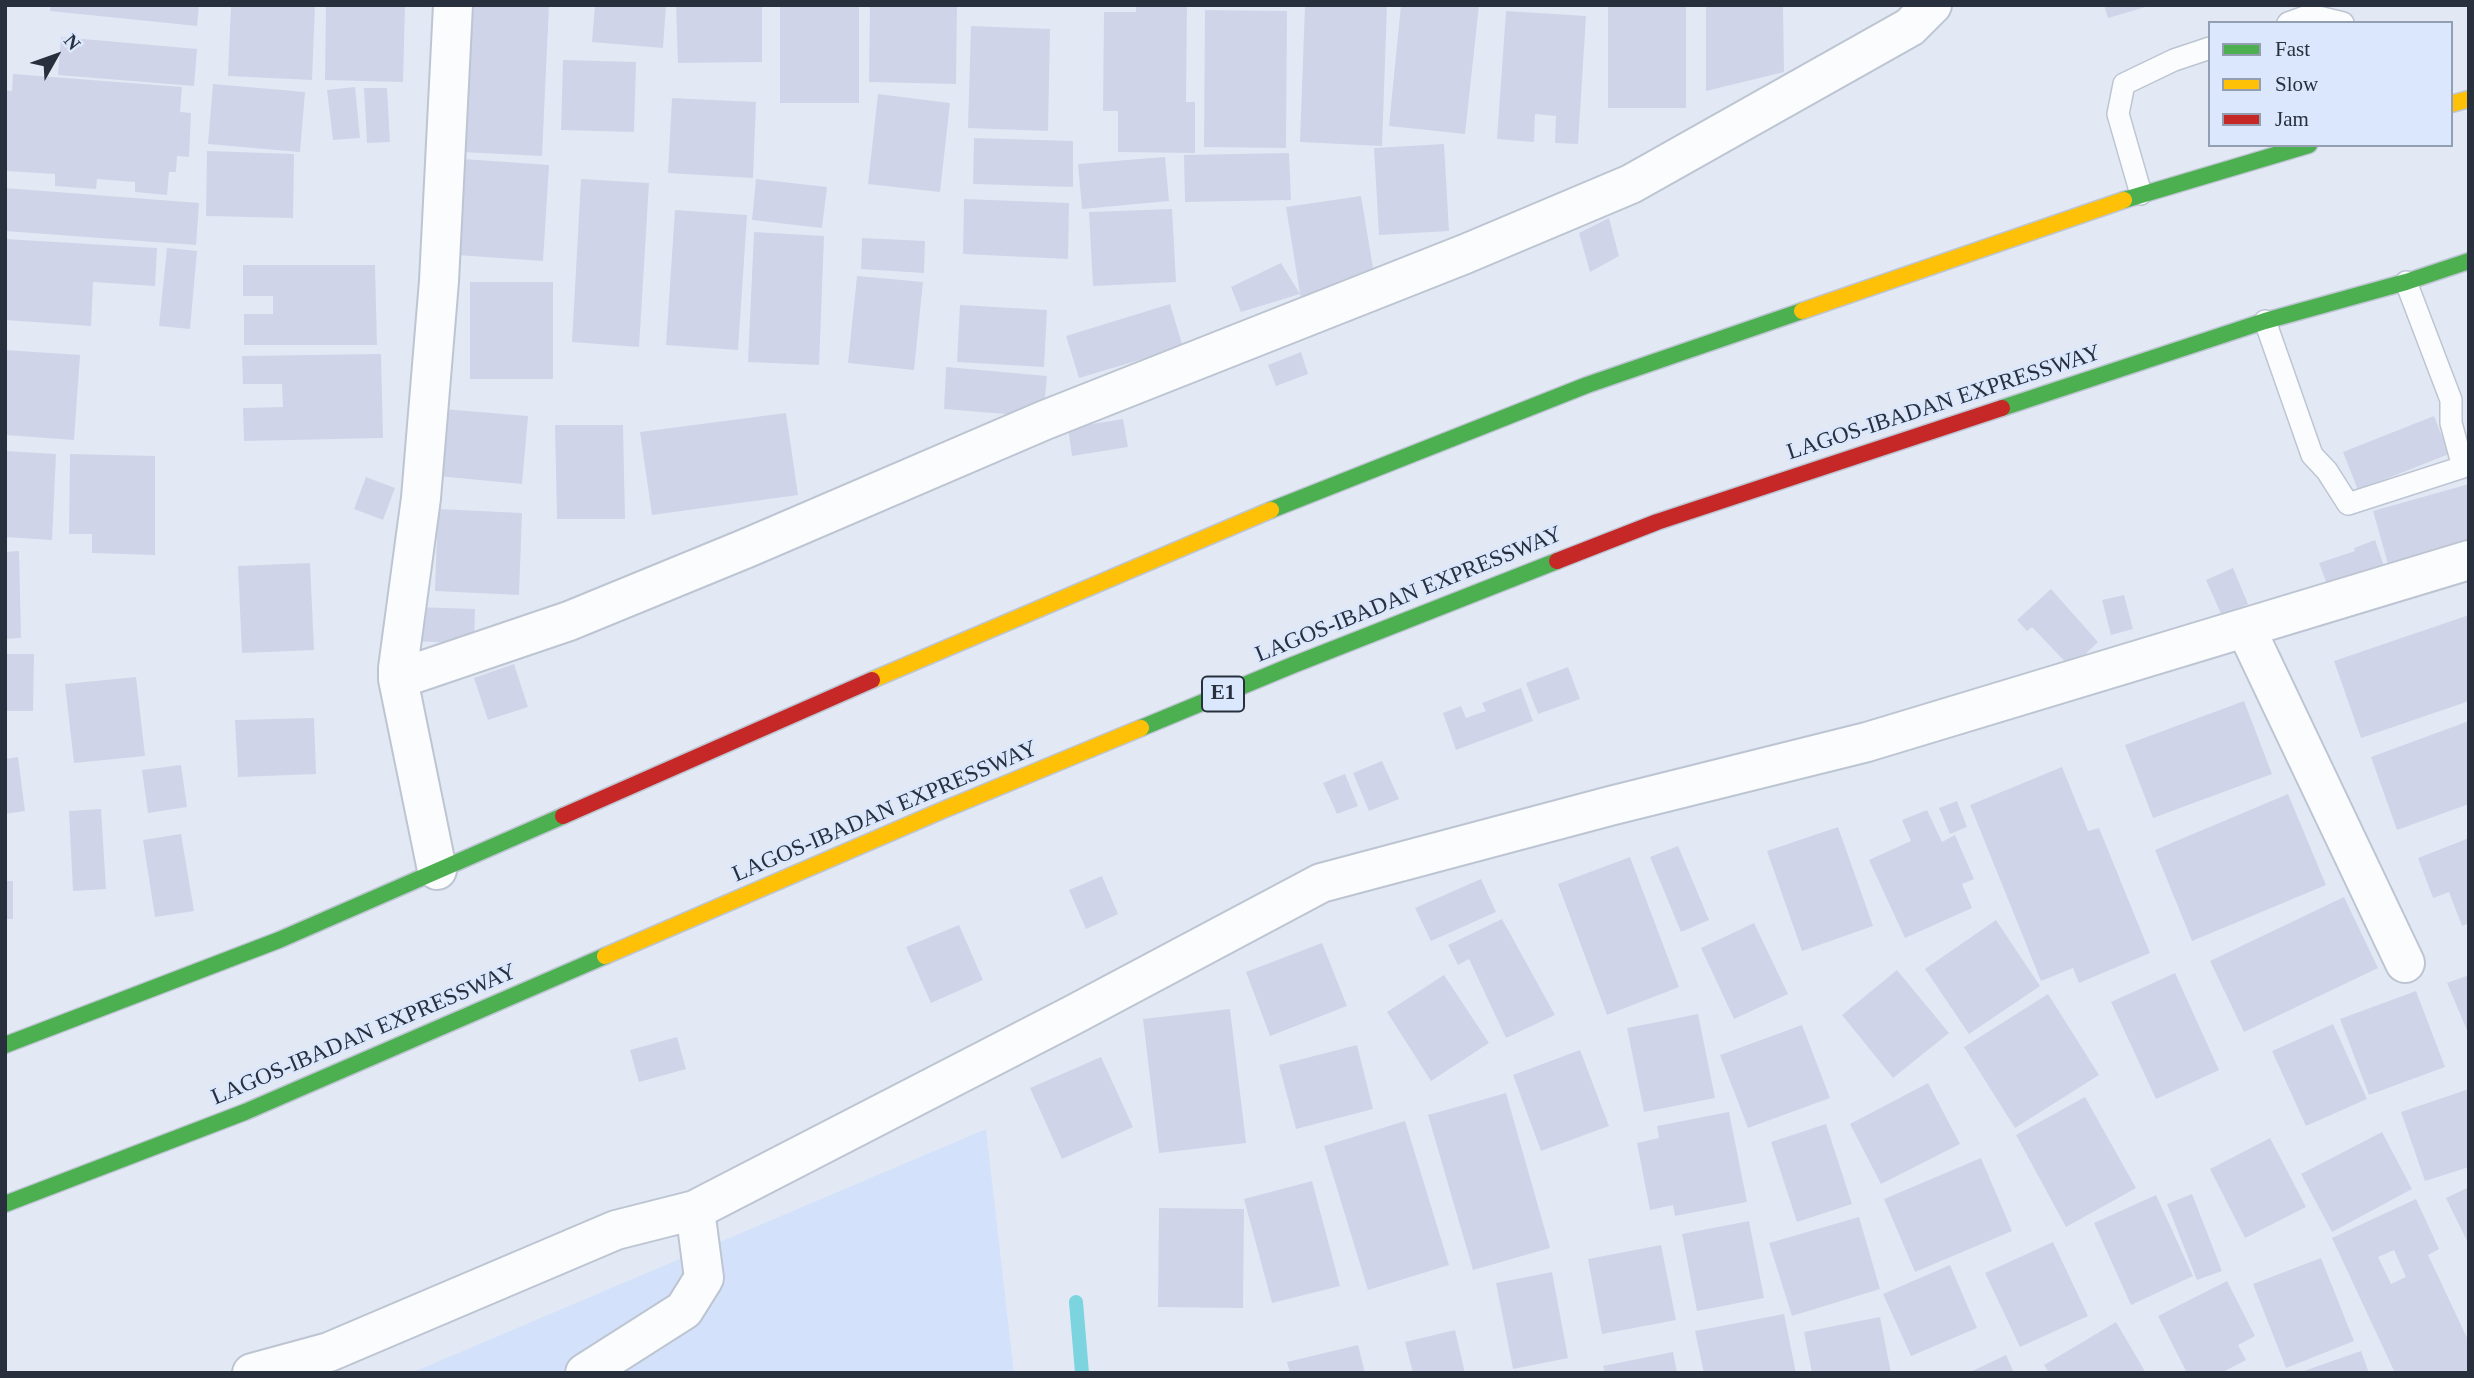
<!DOCTYPE html>
<style>
body{margin:0}
#map{position:relative;width:2474px;height:1378px;overflow:hidden;background:#e2e9f5;font-family:Georgia,serif}
canvas{display:block}
.frame{position:absolute;inset:0;border:7px solid #28303e;pointer-events:none}
.legend{position:absolute;left:2208px;top:21px;width:245px;height:126px;box-sizing:border-box;background:#dae7fd;border:2px solid #939eb1;margin:0;padding:9px 12px;list-style:none;font-size:21px;color:#28303e}
.legend li{display:flex;align-items:center;gap:14px;height:35px}
.legend b{width:35px;border:2px solid #939eb1}
.north{position:absolute;left:21px;top:21px;width:70px;height:70px;-webkit-text-stroke:5px #dae7fd;paint-order:stroke;rotate:50deg;font-size:19px;font-weight:700;line-height:28px;text-align:center;color:#28303e}
.north::after{content:'';display:block;margin:auto;width:24px;height:32px;background:#28303e;clip-path:polygon(50% 0,100% 100%,50% 72%,0 100%)}
</style>
<div id="map">
<canvas width="2474" height="1378"></canvas>
<div class="frame"></div>
<ul class="legend">
<li><b style="height:9px;background:#4caf50"></b>Fast</li>
<li><b style="height:9px;background:#ffc107"></b>Slow</li>
<li><b style="height:9px;background:#c62828"></b>Jam</li>
</ul>
<div class="north">N</div>
</div>
<script>
const ctx = document.querySelector('canvas').getContext('2d');
ctx.lineJoin = 'round';
function fill(path, color) { ctx.fillStyle = color; ctx.fill(path, 'evenodd'); }
const shape = rows => new Path2D(rows.map(r => 'M' + r).join(''));
function strokePath(path, color, width, dash) { ctx.strokeStyle = color; ctx.lineWidth = width; ctx.lineCap = dash ? 'butt' : 'round'; ctx.setLineDash(dash || []); ctx.stroke(path); }
function drawText(font, color, halo, rows, align = 'center') {
  ctx.font = font + ' Georgia,serif'; ctx.lineWidth = 5; ctx.setLineDash([]); ctx.textBaseline = 'middle'; ctx.strokeStyle = halo; ctx.fillStyle = color; for (const [text, x, y, turn = 0] of rows) {
    ctx.save(); ctx.translate(x, y); ctx.rotate((+turn || 0) * Math.PI / 180); ctx.textAlign = isNaN(turn) ? turn : align; if (halo) ctx.strokeText(text, 0, 0); ctx.fillText(text, 0, 0); ctx.restore();
  }
}
const built = shape([
 [986,1129,1014,1373,411,1373]
]);
const stream = shape([
 [1076,1302,1082,1373]
]);
const building = shape([
 [51,5,199,5,197,26,50,11],
 [231,5,315,5,312,80,228,76],
 [326,5,405,5,403,82,325,80],
 [469,5,549,5,542,156,462,152],
 [595,5,666,5,663,48,592,42],
 [676,5,762,5,762,62,678,63],
 [780,5,859,5,859,103,780,103],
 [870,5,957,5,956,84,869,82],
 [1136,5,1187,5,1186,102,1195,102,1195,153,1118,152,1118,111,1103,111,1104,12,1136,12],
 [1305,5,1387,5,1382,146,1300,142],
 [1401,5,1479,5,1465,134,1389,126],
 [1608,5,1686,5,1686,108,1608,108],
 [1706,5,1783,5,1784,72,1706,91],
 [2104,5,2149,5,2149,6,2108,18],
 [1205,10,1287,11,1286,148,1204,147],
 [1506,11,1586,16,1578,144,1555,143,1556,116,1535,114,1534,142,1497,139],
 [971,26,1050,29,1048,131,968,128],
 [61,37,197,49,194,86,58,75],
 [563,60,636,62,634,132,561,130],
 [13,74,182,87,180,112,191,113,189,157,177,156,176,172,169,172,167,195,135,192,135,182,97,179,96,189,55,186,55,174,6,171,5,90,12,91],
 [213,84,305,92,300,152,208,144],
 [355,87,360,138,333,140,327,90],
 [364,88,387,88,390,142,367,143],
 [878,94,950,103,940,192,868,184],
 [672,98,756,102,753,178,668,173],
 [974,138,1073,141,1073,187,973,184],
 [1444,144,1449,231,1379,235,1374,148],
 [207,151,294,154,293,218,206,216],
 [1289,153,1291,200,1185,202,1184,155],
 [1165,157,1169,201,1082,209,1078,164],
 [463,159,549,165,543,261,457,255],
 [581,179,649,183,639,347,572,342],
 [756,179,827,187,822,228,752,220],
 [5,188,199,203,196,245,5,231],
 [1361,196,1374,274,1302,304,1300,294,1241,312,1231,287,1281,263,1300,294,1286,207],
 [964,199,1069,203,1068,259,963,254],
 [1172,209,1176,282,1093,286,1089,212],
 [675,210,747,215,738,350,666,345],
 [1609,218,1619,256,1590,272,1579,233],
 [754,232,824,236,819,365,748,362],
 [862,238,925,241,924,273,861,269],
 [5,239,157,248,155,286,93,282,91,326,5,320],
 [167,248,197,251,190,329,159,326],
 [243,265,375,265,377,345,244,345,244,314,273,314,273,296,243,296],
 [857,276,923,282,914,370,848,363],
 [470,282,553,282,553,379,470,379],
 [1170,304,1183,347,1079,378,1066,336],
 [960,305,1047,310,1044,367,957,362],
 [5,350,80,355,74,440,5,435],
 [1301,352,1308,374,1276,386,1268,365],
 [381,354,383,438,244,441,243,408,283,407,282,384,243,384,242,356],
 [946,367,1047,376,1043,417,944,409],
 [443,409,528,416,522,484,437,476],
 [786,413,798,495,652,515,640,432],
 [2434,416,2449,454,2358,490,2343,452],
 [1123,419,1128,447,1072,456,1068,428],
 [555,425,623,425,625,519,557,519],
 [5,451,56,454,52,540,5,537],
 [70,454,155,456,155,555,92,553,92,534,69,534],
 [366,477,395,488,383,520,354,509],
 [2469,484,2469,541,2388,564,2373,511],
 [438,509,522,513,519,595,435,591],
 [2375,540,2385,569,2328,587,2319,563,2355,551,2354,548],
 [19,551,21,638,5,639,5,552],
 [310,563,314,650,242,653,238,566],
 [2233,568,2248,604,2222,616,2206,580],
 [2051,589,2098,642,2071,668,2032,627,2027,631,2017,620],
 [2124,595,2133,629,2111,635,2102,600],
 [415,607,475,609,474,644,414,641],
 [2469,615,2469,701,2361,738,2334,661],
 [5,654,34,654,33,711,5,711],
 [514,664,528,707,488,720,474,678],
 [1568,667,1580,699,1538,714,1526,683],
 [136,677,145,756,74,763,65,684],
 [1521,688,1533,721,1456,750,1443,713,1461,706,1466,718,1486,711,1482,703],
 [2244,701,2272,774,2153,818,2125,745],
 [314,718,316,774,238,777,235,720],
 [2469,721,2469,804,2397,830,2371,757],
 [18,757,25,811,5,814,5,759],
 [1382,761,1399,799,1369,811,1353,773],
 [181,765,187,807,148,813,142,770],
 [2062,767,2088,831,2099,828,2150,953,2079,983,2073,968,2041,981,1970,805],
 [1345,774,1358,806,1337,814,1323,783],
 [2288,794,2326,885,2192,941,2155,850],
 [1957,801,1967,827,1950,834,1939,808],
 [101,809,106,889,73,891,69,811],
 [1927,810,1942,842,1955,835,1974,879,1962,884,1972,908,1905,938,1869,860,1911,841,1902,820],
 [1838,827,1873,926,1802,951,1767,851],
 [181,834,194,911,155,917,143,840],
 [2469,838,2469,923,2462,926,2449,892,2433,898,2418,858],
 [1678,846,1709,920,1681,932,1650,857],
 [1630,857,1679,987,1607,1015,1558,884],
 [1102,876,1118,914,1086,929,1069,890],
 [1481,879,1496,912,1431,941,1415,908],
 [5,881,13,881,13,919,5,919],
 [2344,897,2378,968,2244,1032,2210,961],
 [1502,919,1555,1015,1506,1038,1469,959,1458,965,1448,945],
 [1996,920,2040,986,1969,1034,1925,969],
 [1754,923,1788,994,1734,1019,1701,948],
 [959,925,983,980,931,1003,906,947],
 [1322,943,1347,1006,1270,1036,1246,972],
 [1897,970,1949,1033,1893,1078,1842,1015],
 [2175,973,2219,1070,2156,1099,2111,1002],
 [1444,975,1489,1043,1431,1081,1387,1012],
 [2469,975,2469,1035,2447,983],
 [2416,991,2445,1067,2369,1095,2340,1019],
 [2048,994,2099,1075,2015,1128,1964,1047],
 [1230,1009,1246,1143,1159,1153,1143,1019],
 [1698,1014,1715,1098,1644,1112,1627,1028],
 [2333,1024,2367,1099,2306,1126,2272,1051],
 [1802,1025,1830,1098,1748,1128,1720,1055],
 [677,1037,686,1069,639,1082,630,1050],
 [1357,1045,1373,1109,1296,1129,1279,1065],
 [1580,1050,1609,1126,1541,1151,1513,1075],
 [1101,1057,1133,1127,1062,1159,1030,1088],
 [1928,1083,1960,1144,1881,1184,1850,1124],
 [2469,1089,2469,1167,2425,1181,2401,1112],
 [1506,1093,1550,1248,1473,1270,1428,1115],
 [2085,1097,2136,1188,2066,1227,2016,1135],
 [1729,1112,1747,1202,1675,1216,1673,1205,1650,1210,1637,1143,1659,1138,1657,1126],
 [1405,1121,1449,1265,1368,1290,1324,1146],
 [1826,1124,1852,1204,1797,1222,1771,1142],
 [2382,1132,2412,1189,2332,1232,2301,1174],
 [2270,1138,2306,1207,2245,1238,2210,1169],
 [1981,1158,2012,1231,1915,1272,1884,1199],
 [1312,1181,1340,1286,1272,1303,1244,1199],
 [2469,1187,2469,1245,2446,1198],
 [2192,1194,2222,1271,2197,1280,2167,1204],
 [2156,1195,2193,1276,2131,1305,2094,1223],
 [2416,1199,2439,1249,2428,1255,2469,1342,2469,1373,2395,1373,2332,1238],
 [2394,1250,2406,1277,2391,1284,2378,1257],
 [1159,1208,1244,1209,1243,1308,1158,1307],
 [1859,1217,1880,1289,1792,1316,1769,1243],
 [1749,1221,1764,1298,1697,1311,1682,1234],
 [2053,1242,2088,1316,2020,1347,1985,1273],
 [1661,1245,1676,1320,1602,1334,1588,1259],
 [2321,1258,2354,1341,2286,1368,2253,1284],
 [1950,1265,1977,1328,1911,1356,1883,1294],
 [1552,1272,1568,1358,1513,1369,1496,1283],
 [2227,1281,2255,1336,2238,1345,2246,1360,2221,1373,2187,1373,2158,1316],
 [1784,1314,1796,1373,1704,1373,1695,1331],
 [1880,1317,1891,1373,1812,1373,1804,1332],
 [2116,1322,2146,1373,2049,1373,2044,1365],
 [1455,1330,1465,1373,1413,1373,1405,1342],
 [1358,1345,1365,1373,1290,1373,1287,1362],
 [2361,1351,2369,1373,2301,1373,2301,1372],
 [1673,1352,1677,1373,1605,1373,1603,1366],
 [2006,1355,2014,1373,1968,1373]
]);
const lane = shape([
 [2288,23,2310,15,2343,23],
 [2141,194,2118,114,2124,84,2174,60,2210,48],
 [2265,321,2312,455,2327,471,2348,504,2463,467,2451,423,2451,400,2406,282]
]);
const street = shape([
 [2246,629,2405,963],
 [398,679,569,621,747,548,1045,420,1465,254,1631,184,1910,27,1932,5],
 [437,870,398,679,398,668,421,498,439,281,453,5],
 [252,1373,329,1352,616,1230,695,1210,1073,1015,1321,883,1610,806,1867,742,2469,560],
 [585,1373,684,1310,704,1278,695,1210]
]);
const fast = shape([
 [2124,200,2309,145],
 [2002,408,2265,321,2406,282,2469,261],
 [1271,510,1587,385,1802,311],
 [1141,728,1293,665,1557,561],
 [5,1045,279,940,563,816],
 [5,1204,245,1112,605,956]
]);
const slow = shape([
 [2451,104,2469,99],
 [1802,311,2124,200],
 [872,680,1271,510],
 [605,956,943,810,1141,728]
]);
const jam = shape([
 [1557,561,1657,522,2002,408],
 [563,816,872,680]
]);
const shields = [
 [1223,694,42]
];
const shieldNames = [
 ["E1",1223,694]
];
const streetNames = [
 ["LAGOS-IBADAN EXPRESSWAY",1944,403,-18],
 ["LAGOS-IBADAN EXPRESSWAY",1409,595,-22],
 ["LAGOS-IBADAN EXPRESSWAY",885,812,-23],
 ["LAGOS-IBADAN EXPRESSWAY",364,1035,-23]
];
fill(built, '#d3e2fa');
strokePath(stream, '#7cd5de', 14);
fill(building, '#d0d4e8');
strokePath(lane, '#bdc5d2', 24);
strokePath(street, '#bdc5d2', 42);
strokePath(fast, '#bdc5d2', 19);
strokePath(slow, '#bdc5d2', 19);
strokePath(jam, '#bdc5d2', 19);
strokePath(lane, '#fbfcfe', 21);
strokePath(street, '#fbfcfe', 38);
strokePath(fast, '#4caf50', 16);
strokePath(slow, '#ffc107', 16);
strokePath(jam, '#c62828', 16);
for (const [x, y, w] of shields) { const box = new Path2D(); box.roundRect(x - w / 2, y - 17.5, w, 35, 5); ctx.fillStyle = '#dae7fd'; ctx.fill(box); strokePath(box, '#28303e', 2); }
drawText('bold 21px', '#28303e', null, shieldNames);
drawText('23px', '#28303e', '#dae7fd', streetNames);
</script>
